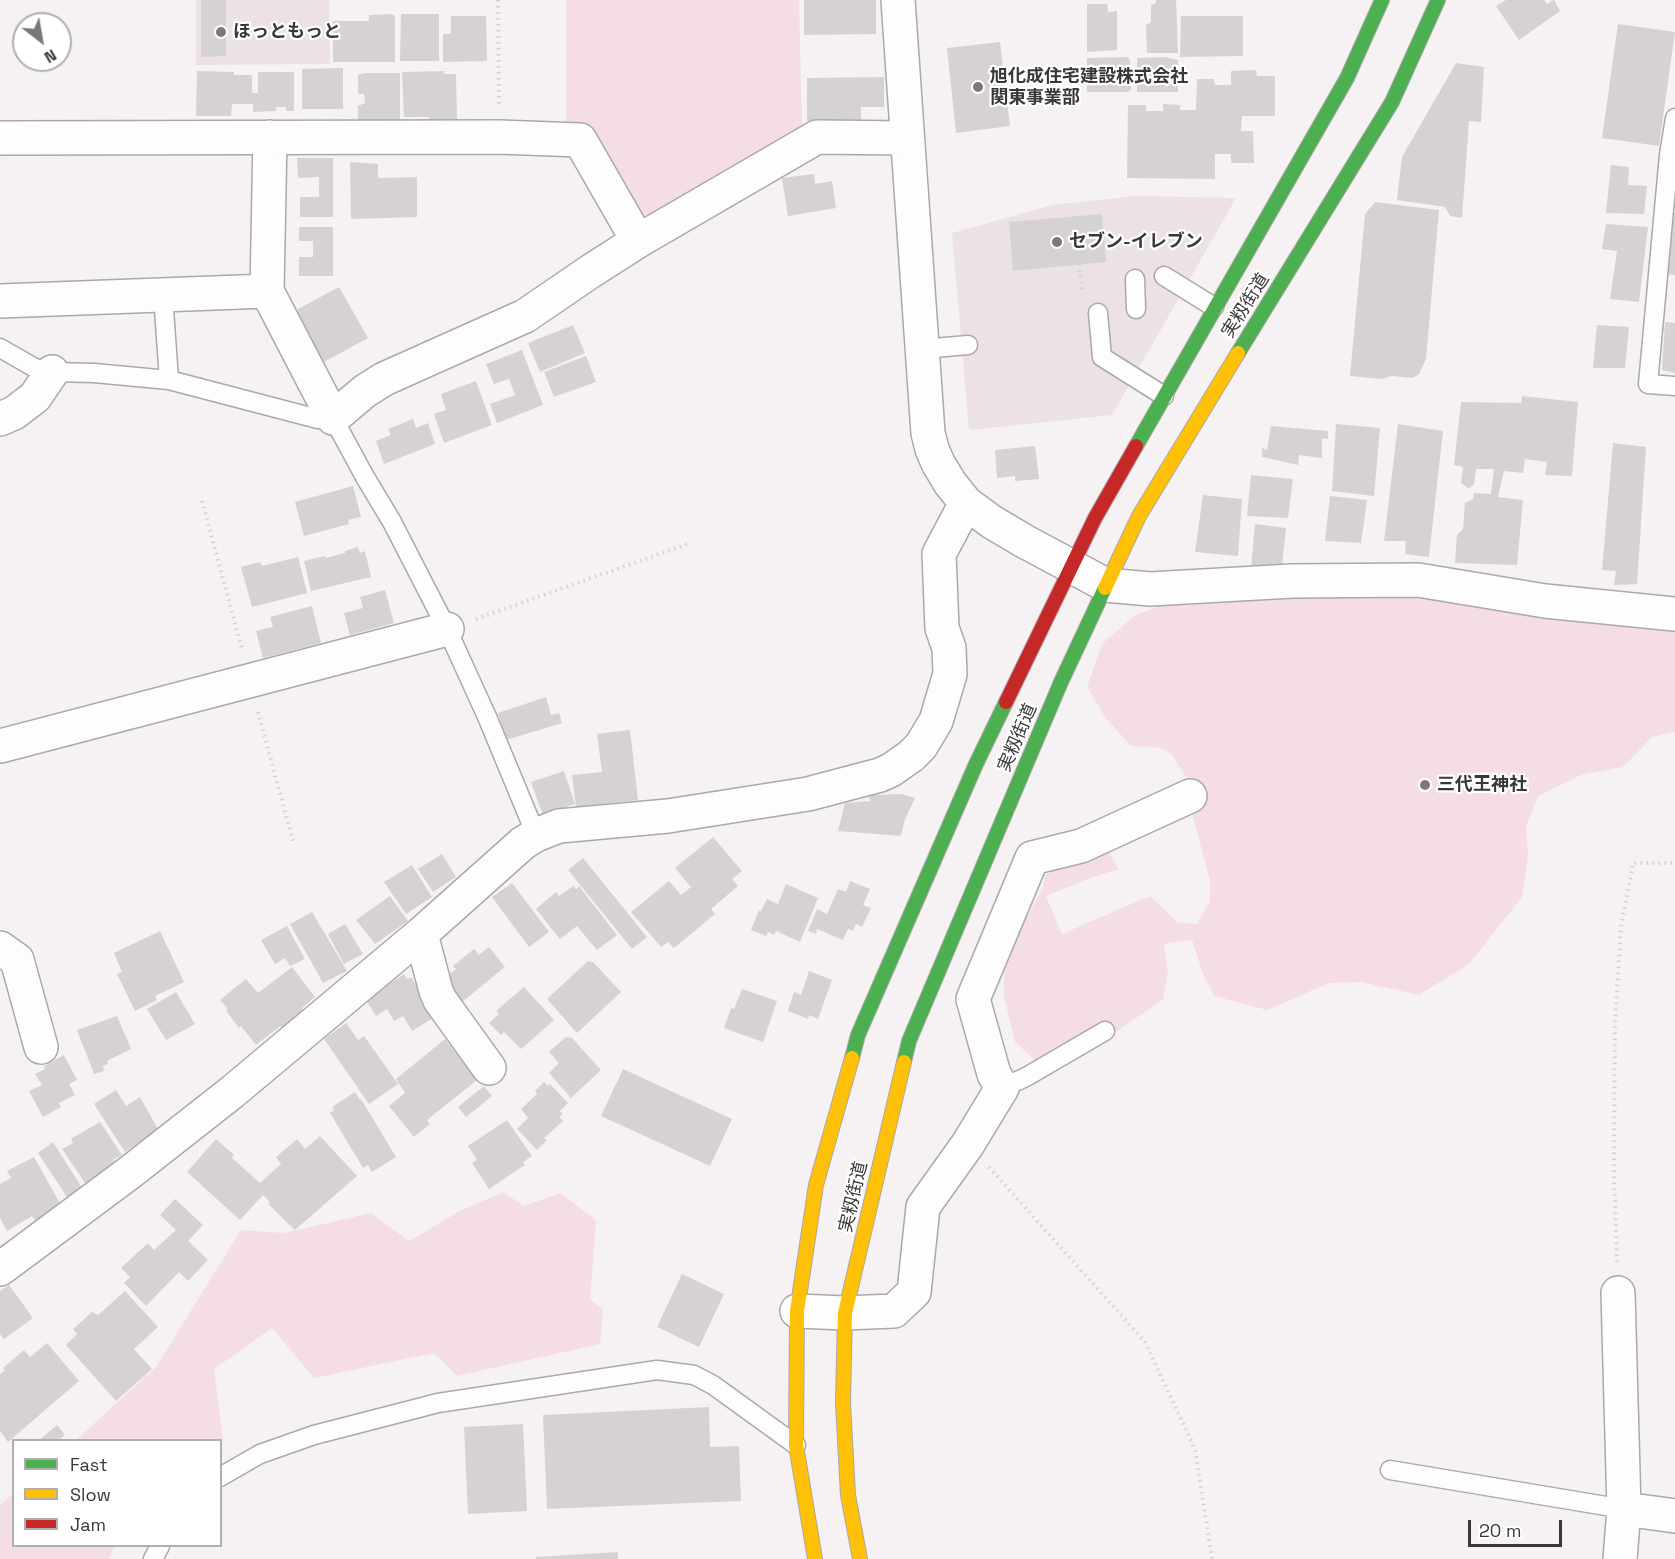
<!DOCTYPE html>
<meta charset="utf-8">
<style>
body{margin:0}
#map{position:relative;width:1675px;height:1559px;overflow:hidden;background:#f6f1f2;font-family:"Space Grotesk",sans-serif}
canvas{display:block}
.legend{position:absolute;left:12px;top:1439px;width:210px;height:108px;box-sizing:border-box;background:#fff;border:2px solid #b0afaf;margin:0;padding:8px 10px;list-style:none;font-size:18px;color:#3a3738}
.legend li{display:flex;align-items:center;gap:12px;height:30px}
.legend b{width:30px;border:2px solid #b0afaf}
.north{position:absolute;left:12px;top:12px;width:60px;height:60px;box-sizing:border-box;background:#fff;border:2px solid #b0afaf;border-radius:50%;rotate:149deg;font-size:16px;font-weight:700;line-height:24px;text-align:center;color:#3a3738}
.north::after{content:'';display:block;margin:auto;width:21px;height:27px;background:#7c7879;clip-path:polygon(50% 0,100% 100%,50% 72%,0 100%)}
.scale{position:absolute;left:1468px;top:1520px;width:94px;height:27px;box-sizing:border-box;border:3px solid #3a3738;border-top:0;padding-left:8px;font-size:18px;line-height:21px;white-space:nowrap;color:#3a3738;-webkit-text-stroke:4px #fff;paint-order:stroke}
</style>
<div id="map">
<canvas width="1675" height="1559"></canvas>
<ul class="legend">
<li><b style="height:8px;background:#4caf50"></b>Fast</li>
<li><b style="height:8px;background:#ffc107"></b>Slow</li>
<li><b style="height:8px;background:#c62828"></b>Jam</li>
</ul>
<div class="north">N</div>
<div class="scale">20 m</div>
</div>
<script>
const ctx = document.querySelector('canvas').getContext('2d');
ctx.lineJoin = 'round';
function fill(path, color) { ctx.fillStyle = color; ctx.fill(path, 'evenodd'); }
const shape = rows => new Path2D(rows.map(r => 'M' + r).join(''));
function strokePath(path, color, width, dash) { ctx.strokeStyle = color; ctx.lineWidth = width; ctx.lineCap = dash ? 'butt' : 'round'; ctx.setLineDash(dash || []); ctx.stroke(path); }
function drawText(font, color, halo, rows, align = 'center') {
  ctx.font = font + ' "Space Grotesk","Noto Sans JP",sans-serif'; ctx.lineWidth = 4.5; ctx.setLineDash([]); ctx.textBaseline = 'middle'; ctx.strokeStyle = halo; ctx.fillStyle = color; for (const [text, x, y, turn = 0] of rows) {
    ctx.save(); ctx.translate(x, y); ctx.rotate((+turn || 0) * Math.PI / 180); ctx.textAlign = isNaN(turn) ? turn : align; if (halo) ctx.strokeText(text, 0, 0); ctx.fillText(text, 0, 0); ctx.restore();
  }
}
const built = shape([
 [196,0,329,0,330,64,196,65],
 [1135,196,1236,198,1112,415,969,430,952,233,1052,205]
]);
const green = shape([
 [566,0,799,0,802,130,652,217,639,214,592,125,566,125],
 [1274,575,1675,602,1675,732,1652,737,1623,767,1581,775,1538,796,1526,826,1528,856,1522,897,1469,964,1419,995,1361,982,1329,983,1267,1010,1214,996,1203,974,1192,940,1164,944,1168,971,1163,999,1096,1046,1039,1064,1015,1042,1004,996,1004,972,1018,934,1043,887,1045,875,1104,844,1119,869,1087,879,1046,896,1062,934,1150,896,1178,923,1197,924,1210,901,1210,880,1191,809,1196,793,1171,753,1157,747,1131,746,1105,717,1087,687,1102,644,1134,616,1159,606],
 [503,1192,524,1206,561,1193,596,1221,590,1299,603,1310,600,1344,457,1376,434,1353,314,1378,272,1328,214,1369,223,1440,221,1443,220,1440,76,1440,156,1367,241,1230,284,1233,371,1213,409,1241,462,1210],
 [13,1494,14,1546,115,1546,109,1559,0,1559,0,1505]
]);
const building = shape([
 [201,0,226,0,226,56,201,57],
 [804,0,876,0,876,34,804,35],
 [1156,0,1176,0,1178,53,1147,53,1146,25,1151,22,1151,5,1156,3],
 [1506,0,1544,0,1547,4,1554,0,1560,11,1519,40,1496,6],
 [1087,4,1107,4,1108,12,1117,11,1117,50,1087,52],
 [392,14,395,16,395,62,333,62,333,21,369,21,369,15],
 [401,14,439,14,439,61,400,61],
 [451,16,486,16,487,61,443,62,443,34,451,34],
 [1181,16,1243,16,1243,56,1180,57],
 [1618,24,1675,32,1659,146,1602,138],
 [1000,42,1010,126,956,133,947,48],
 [1128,57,1130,61,1131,90,1128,92,1087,92,1087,58],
 [1165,57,1178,60,1178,92,1137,92,1137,58],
 [1456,63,1484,67,1481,122,1469,121,1462,218,1450,216,1445,207,1397,200,1402,157],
 [343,68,343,109,302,109,302,69],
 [1256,70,1257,76,1275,76,1275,116,1242,116,1241,131,1253,131,1254,163,1231,163,1231,154,1215,154,1215,179,1127,178,1128,105,1146,105,1146,111,1163,111,1163,104,1180,105,1180,110,1196,110,1197,79,1214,79,1215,85,1231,85,1231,71],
 [197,71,234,72,234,75,252,75,252,93,258,93,258,72,294,72,294,111,286,111,286,107,276,107,276,111,253,112,253,104,232,104,231,116,196,116],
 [445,71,444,74,456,74,457,120,429,121,429,117,404,117,402,72],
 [365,73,400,73,400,122,358,121,358,106,365,103,364,94,358,94,358,75],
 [884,77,884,107,861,107,861,121,807,121,807,78],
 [297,158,333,158,333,217,300,217,300,197,319,197,319,177,298,178],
 [350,162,378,164,378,178,417,177,417,217,351,219],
 [1611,165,1629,167,1628,185,1647,186,1644,214,1606,213],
 [814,174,815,184,832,181,836,208,788,216,782,178],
 [1375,202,1439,210,1426,359,1419,374,1413,378,1391,376,1382,379,1350,376,1365,214],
 [1674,213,1675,213,1675,275,1666,274],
 [1102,214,1106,262,1013,271,1009,222],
 [1606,224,1648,227,1639,302,1610,299,1617,251,1602,249],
 [299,227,333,227,333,276,299,276,299,257,313,257,313,241,299,241],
 [339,287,368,338,324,362,298,317,298,309],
 [1665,322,1675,323,1675,373,1662,370],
 [573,325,585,353,540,372,528,343],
 [1597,325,1629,327,1625,368,1593,368],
 [522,350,543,405,497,423,490,404,515,395,509,379,494,384,486,364],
 [586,356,596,382,554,397,544,372],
 [476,381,492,425,444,443,434,414,446,410,441,394],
 [1522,396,1578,402,1572,476,1545,475,1547,462,1525,459,1523,473,1504,471,1498,497,1523,500,1517,565,1455,563,1457,535,1463,529,1465,503,1473,499,1474,493,1491,494,1494,469,1476,469,1474,484,1469,489,1461,483,1463,467,1454,465,1461,402,1521,403],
 [413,419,416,428,428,423,435,444,384,464,376,441,391,435,388,429],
 [1336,424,1380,428,1374,496,1332,491],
 [1398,424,1443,431,1429,557,1405,554,1406,541,1384,541],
 [1271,426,1328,431,1328,439,1322,438,1322,458,1299,455,1298,465,1262,457,1262,448,1267,450],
 [1613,443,1646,447,1637,584,1614,585,1616,571,1602,570],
 [1035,446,1039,479,1015,481,1015,476,997,478,995,450],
 [1251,475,1293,479,1288,518,1247,516],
 [353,486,361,517,348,520,349,524,304,536,295,502],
 [1203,495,1242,499,1238,556,1195,552],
 [1330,496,1367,500,1361,543,1325,541],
 [1255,524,1286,528,1282,565,1251,568],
 [358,547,360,553,365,551,371,577,311,591,304,561,325,556,326,558,345,553,345,551],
 [298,557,307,593,252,607,241,567,260,562,262,566],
 [385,590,394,623,350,635,344,613,363,608,360,597],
 [312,606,321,643,263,658,256,631,273,627,270,617],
 [546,697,551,715,559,713,562,723,506,740,498,713],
 [630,730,638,800,576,807,572,775,602,772,597,734],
 [564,771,575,804,543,815,531,782],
 [902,794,915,798,905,819,901,836,838,831,845,803,870,801,869,795],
 [713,837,742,871,732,879,738,886,711,909,715,914,674,948,668,942,661,947,631,912,669,881,681,895,691,887,675,868],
 [442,854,456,877,433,892,418,869],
 [583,858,647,937,632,949,568,870],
 [412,865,432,897,406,914,384,882],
 [850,881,870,889,863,905,871,908,862,927,856,924,853,931,848,929,843,940,817,929,816,934,808,931,817,909,827,914,838,889,846,892],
 [512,883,549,932,529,947,492,897],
 [786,884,818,898,800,942,776,931,774,935,768,932,766,936,751,930,759,910,761,911,767,899,778,904],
 [573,886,576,889,579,886,617,935,597,950,577,926,560,939,536,909,556,892,559,896],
 [390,896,408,921,375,944,356,920],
 [312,912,347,971,323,983,290,924],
 [345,924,363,954,344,964,328,934],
 [287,926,305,959,290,966,285,958,275,964,261,940],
 [160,931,184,982,155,996,157,1000,135,1011,117,974,122,972,114,953],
 [489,947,505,967,462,1002,446,984,445,977,456,969,453,966,474,949,479,955],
 [588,961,593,962,621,992,577,1033,547,999],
 [292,967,315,997,302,1008,304,1011,282,1029,280,1026,256,1045,241,1026,239,1028,226,1011,228,1009,220,1000,246,979,258,993],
 [809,971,832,980,818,1019,809,1015,808,1019,788,1011,794,992,801,995],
 [404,974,407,979,411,977,426,1001,438,1015,412,1031,403,1016,394,1021,387,1009,376,1016,366,1000],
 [524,987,554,1020,521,1049,504,1032,501,1035,489,1023,499,1014,496,1011],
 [742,989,777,1001,763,1042,724,1028,731,1008,734,1009],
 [176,992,195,1024,166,1040,147,1009],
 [117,1016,131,1049,107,1061,108,1064,103,1066,104,1071,94,1074,77,1030],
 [346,1023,358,1040,364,1036,398,1084,369,1104,324,1039],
 [566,1037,572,1038,601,1070,571,1098,549,1073,559,1063,549,1052],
 [445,1039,477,1080,427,1120,430,1124,414,1137,389,1106,405,1093,396,1079],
 [64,1055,77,1080,69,1084,75,1095,59,1103,61,1107,43,1117,29,1091,42,1085,35,1074,45,1069,44,1066],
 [623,1069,732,1119,710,1166,601,1116],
 [544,1082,548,1086,550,1084,568,1103,560,1111,563,1114,559,1117,563,1121,544,1138,547,1140,537,1150,517,1129,528,1118,521,1109,537,1094,535,1091],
 [484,1086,492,1096,466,1117,458,1107],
 [116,1090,126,1106,140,1097,158,1129,125,1152,94,1104],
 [355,1092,360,1100,361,1099,396,1157,372,1172,368,1165,363,1168,330,1113,334,1110,332,1107],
 [507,1120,532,1156,523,1162,525,1165,489,1189,472,1163,477,1160,468,1146],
 [100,1122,122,1155,113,1160,115,1163,85,1183,62,1149,73,1143,71,1139],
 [320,1136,357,1176,295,1230,268,1204,270,1202,263,1195,240,1220,187,1172,216,1139,234,1155,232,1158,260,1183,281,1164,276,1157,297,1139,305,1149],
 [53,1142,82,1188,67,1197,38,1153],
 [34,1157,62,1207,36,1222,32,1216,7,1231,0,1218,0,1184,11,1178,7,1171],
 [175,1199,203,1225,188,1241,208,1260,188,1281,179,1272,146,1306,124,1283,130,1277,121,1268,148,1243,154,1250,176,1230,160,1215],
 [682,1274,724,1294,699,1347,657,1327],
 [9,1285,33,1318,4,1339,0,1334,0,1291],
 [125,1291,158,1327,134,1349,152,1369,116,1401,66,1345,77,1334,73,1329,92,1312,98,1315],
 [47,1343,79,1381,8,1442,0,1431,0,1374,5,1370,3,1368,24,1350,30,1357],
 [709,1407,710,1447,739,1446,741,1501,547,1509,543,1415],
 [523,1424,527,1511,468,1514,464,1427],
 [57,1425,65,1435,59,1440,39,1440],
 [618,1552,618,1559,536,1559,536,1557]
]);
const path = shape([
 [498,0,499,106],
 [1079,264,1082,293],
 [202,501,242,649],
 [476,619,688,544],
 [258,712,293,841],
 [989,1167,1145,1342,1195,1449,1212,1559],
 [1617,1262,1614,1171,1615,1023,1621,927,1633,863,1675,863]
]);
const lane = shape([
 [1675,118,1669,155,1648,384,1675,386],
 [1164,276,1214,307],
 [1135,279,1136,309],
 [163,295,169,380],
 [1098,313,1102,357,1164,396],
 [0,348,35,368,52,372,94,373,169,380,318,419,333,418,365,477,392,522,447,629,488,719,536,835],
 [922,349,968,345],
 [1002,1088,1026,1077,1105,1031],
 [1390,1470,1624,1509],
 [220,1477,260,1454,314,1435,438,1403,657,1370,694,1375,713,1385,796,1445],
 [153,1559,160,1546]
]);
const street = shape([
 [898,0,928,433,932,449,938,463,950,483,966,503,992,522,1024,541,1106,585,1150,589,1292,581,1418,580,1545,601,1675,614],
 [270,137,267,291,333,418,365,391,384,379,525,316,591,271,638,241,817,137,907,138],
 [0,138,499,137,580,140,638,241],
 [0,301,267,291],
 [0,419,14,413,35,397,52,372],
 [0,746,447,629],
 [421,934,436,991,440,1000,489,1068],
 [0,948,17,960,41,1047],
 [0,1269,129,1173,231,1093,421,934,523,843,536,835,559,826,668,816,808,794,880,775,891,770,911,756,921,746,936,721,950,674,949,648,942,628,939,554,966,503],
 [1618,1293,1624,1509],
 [797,1311,845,1313,894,1311,914,1292,923,1207,968,1144,1002,1088,994,1074,973,999,1032,858,1081,846,1190,796],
 [1620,1559,1624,1509,1675,1516]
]);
const fast = shape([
 [1238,353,1392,102,1438,0],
 [1136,446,1347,78,1382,0],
 [852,1058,858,1035,976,764,1006,702],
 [904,1062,909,1041,1061,682,1105,588]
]);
const slow = shape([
 [1105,588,1139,516,1238,353],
 [815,1559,796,1445,797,1311,816,1185,852,1058],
 [860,1559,848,1495,843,1403,845,1313,904,1062]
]);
const jam = shape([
 [1006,702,1095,518,1136,446]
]);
const markers = [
 [221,32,6,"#7c7879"],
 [978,87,6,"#7c7879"],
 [1057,242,6,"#7c7879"],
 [1425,785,6,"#7c7879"]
];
const poiNames = [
 ["ほっともっと",233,32],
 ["旭化成住宅建設株式会社",990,77],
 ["関東事業部",990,98],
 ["セブン-イレブン",1069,242],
 ["三代王神社",1437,785]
];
const streetNames = [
 ["実籾街道",1246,306,-58],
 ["実籾街道",1018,738,-67],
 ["実籾街道",854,1197,-77]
];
fill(built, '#ece1e4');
fill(green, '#f4dee3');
fill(building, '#d6d2d3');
strokePath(lane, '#aca8a9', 21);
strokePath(street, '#aca8a9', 36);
strokePath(fast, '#aca8a9', 16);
strokePath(slow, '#aca8a9', 16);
strokePath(jam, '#aca8a9', 16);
strokePath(path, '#d3d2d2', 4, [1.5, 4.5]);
strokePath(lane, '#fefdfd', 18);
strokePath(street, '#fefdfd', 33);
strokePath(fast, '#4caf50', 14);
strokePath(slow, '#ffc107', 14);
strokePath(jam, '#c62828', 14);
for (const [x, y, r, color] of markers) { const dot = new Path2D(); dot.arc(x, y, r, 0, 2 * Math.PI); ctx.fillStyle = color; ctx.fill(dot); strokePath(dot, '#fff', 2); }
drawText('bold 18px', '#3a3738', '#fff', poiNames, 'left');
drawText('18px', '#3a3738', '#fff', streetNames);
</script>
